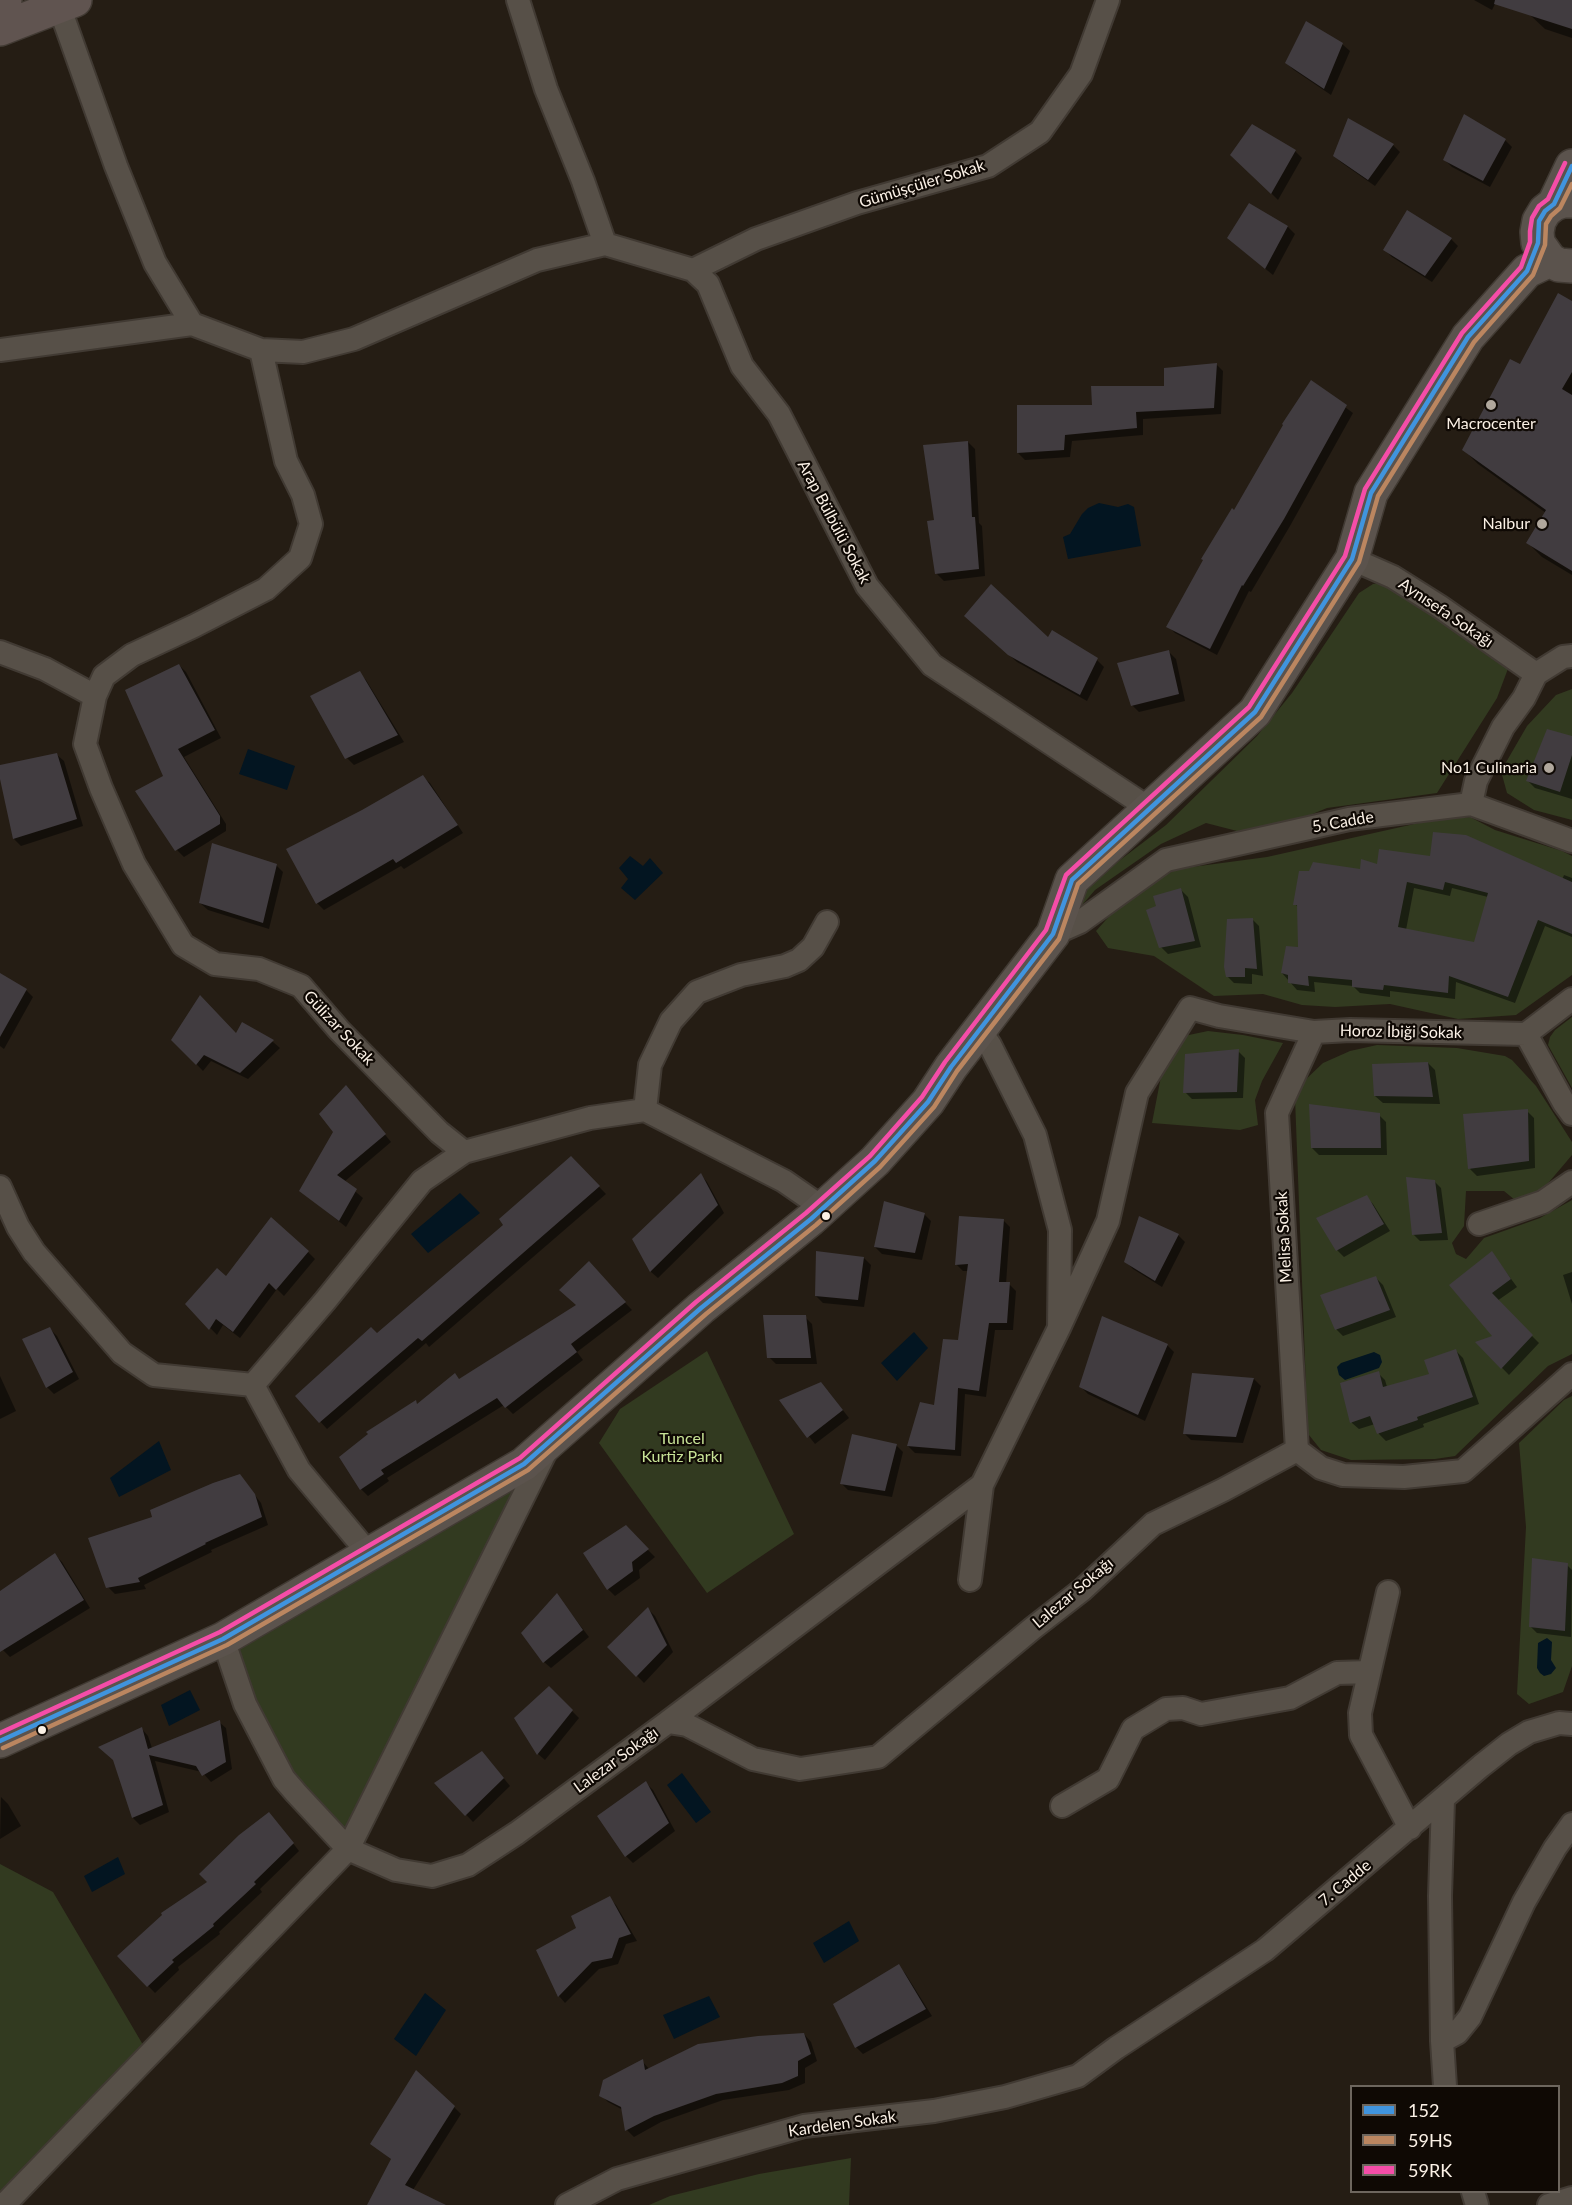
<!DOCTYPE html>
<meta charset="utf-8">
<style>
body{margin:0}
#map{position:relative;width:1572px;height:2205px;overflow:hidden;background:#251d14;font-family:Lato,sans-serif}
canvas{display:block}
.legend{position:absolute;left:1350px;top:2085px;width:210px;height:108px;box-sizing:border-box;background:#0f0904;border:2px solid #6d665e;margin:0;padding:8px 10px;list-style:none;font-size:18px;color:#fbf1e6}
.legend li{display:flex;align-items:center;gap:12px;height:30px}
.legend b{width:30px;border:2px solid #6d665e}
</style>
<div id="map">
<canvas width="1572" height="2205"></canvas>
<ul class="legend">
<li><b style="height:8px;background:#4094de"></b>152</li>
<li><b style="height:8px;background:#bb8660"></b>59HS</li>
<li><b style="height:8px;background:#f54da8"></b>59RK</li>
</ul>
</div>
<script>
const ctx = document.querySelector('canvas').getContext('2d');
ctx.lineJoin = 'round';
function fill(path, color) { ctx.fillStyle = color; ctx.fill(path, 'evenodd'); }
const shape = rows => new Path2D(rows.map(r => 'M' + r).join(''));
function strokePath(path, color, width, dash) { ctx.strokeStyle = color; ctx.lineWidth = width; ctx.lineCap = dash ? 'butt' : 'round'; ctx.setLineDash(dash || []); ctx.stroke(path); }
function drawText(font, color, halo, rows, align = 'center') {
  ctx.font = font + ' Lato,sans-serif'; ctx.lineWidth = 4.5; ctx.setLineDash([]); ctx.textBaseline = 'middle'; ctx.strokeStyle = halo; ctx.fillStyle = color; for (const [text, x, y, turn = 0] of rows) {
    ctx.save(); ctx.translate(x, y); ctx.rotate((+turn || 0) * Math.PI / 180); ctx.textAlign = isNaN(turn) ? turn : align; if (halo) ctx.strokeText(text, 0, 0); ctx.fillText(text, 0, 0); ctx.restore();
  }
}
const green = shape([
 [1385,582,1509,666,1497,698,1437,793,1327,808,1286,825,1237,831,1206,823,1161,844,1095,890,1077,911,1090,883,1166,825,1257,736,1292,693,1359,593,1373,584],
 [1572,689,1572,820,1534,810,1507,793,1501,771,1527,726,1556,695],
 [1470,817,1495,830,1562,851,1572,856,1572,975,1516,1015,1458,1019,1390,1004,1335,1007,1302,1005,1263,994,1214,996,1154,956,1108,948,1096,931,1129,894,1177,869,1267,857,1432,820],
 [1572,1017,1572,1088,1548,1045,1550,1037,1555,1030],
 [1208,1031,1243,1035,1283,1043,1262,1081,1255,1100,1258,1125,1240,1130,1152,1123,1163,1066,1184,1036],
 [1377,1045,1457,1048,1505,1056,1512,1060,1536,1086,1572,1142,1572,1155,1561,1168,1538,1195,1521,1205,1504,1191,1466,1191,1464,1226,1452,1243,1456,1254,1466,1259,1484,1238,1540,1218,1572,1200,1572,1354,1548,1366,1455,1456,1435,1459,1351,1460,1321,1450,1305,1430,1306,1387,1295,1098,1303,1082,1323,1063,1350,1051],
 [707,1351,794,1534,707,1593,599,1443,620,1409],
 [1572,1396,1572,1666,1563,1692,1529,1704,1517,1694,1526,1527,1519,1443,1564,1400],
 [551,1441,348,1849,284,1779,223,1639],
 [0,1864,53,1892,149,2055,0,2205],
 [851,2158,849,2205,649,2205,670,2196,759,2174]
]);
const water = shape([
 [1099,503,1118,507,1128,504,1134,507,1141,546,1068,559,1063,537,1070,534,1082,514,1088,508],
 [248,749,295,766,287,790,239,774],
 [630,856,643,866,650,858,663,873,635,900,621,888,628,879,619,868],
 [460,1193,480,1213,428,1253,411,1234],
 [914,1332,928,1348,897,1381,881,1363],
 [1374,1352,1380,1355,1382,1362,1379,1368,1345,1380,1339,1375,1337,1367,1341,1363],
 [159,1441,171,1470,119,1497,110,1478],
 [1547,1638,1552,1642,1551,1660,1556,1668,1551,1674,1544,1676,1540,1673,1537,1668,1538,1643],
 [190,1690,200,1710,169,1726,161,1705],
 [682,1773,711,1812,696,1823,667,1785],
 [118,1857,125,1874,92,1892,84,1876],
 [849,1921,859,1941,824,1963,813,1943],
 [425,1993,446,2010,416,2056,394,2039],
 [709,1996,720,2017,674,2039,663,2015]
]);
const shadow = shape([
 [1474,0,1497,0,1492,10],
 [1534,0,1572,0,1572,38,1545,29,1530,15],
 [1342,44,1350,51,1331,95,1294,70,1286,63],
 [1505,140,1512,147,1490,187,1452,167,1445,160],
 [1393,145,1400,152,1375,186,1342,163,1334,156],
 [1295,151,1302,158,1278,200,1232,154],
 [1249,205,1288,227,1295,234,1273,275,1236,245],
 [1451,239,1458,246,1432,282,1392,257,1385,250],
 [1572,302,1572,575,1542,557,1528,543,1546,513,1478,464,1464,450,1521,366],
 [1216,364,1223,371,1221,414,1143,419,1143,435,1072,441,1070,457,1025,460,1018,453,1094,406,1165,388],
 [1311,382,1353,413,1290,526,1251,592,1249,591,1217,655,1175,633,1168,626],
 [968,442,975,449,979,523,982,526,985,576,944,581,937,574,936,521],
 [973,623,1048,640,1097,660,1104,667,1087,701,1017,662],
 [1169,652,1176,659,1185,701,1139,712,1132,705],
 [179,665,186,672,221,738,184,757,226,824,226,831,184,857,177,850,165,776],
 [359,673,366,680,404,742,354,765,347,758],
 [1572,738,1572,799,1535,788,1528,781],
 [56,754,64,761,83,826,21,846,14,839,0,767],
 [423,777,430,783,463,833,404,869,401,866,324,910,317,903,363,812],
 [276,865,283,872,269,929,208,910,200,903],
 [1378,866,1562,880,1564,875,1572,878,1572,937,1545,926,1515,1003,1456,982,1455,999,1390,991,1390,997,1360,993,1353,986,1314,982,1315,992,1297,990,1282,973,1300,948,1299,908,1295,904,1361,871],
 [1414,888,1450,896,1452,888,1488,897,1475,944,1406,930],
 [1181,890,1188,897,1201,947,1168,954,1161,947,1158,907],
 [1252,919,1259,926,1263,976,1252,974,1252,984,1234,983,1227,976],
 [0,975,26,990,33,997,4,1049,0,1046],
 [242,1024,273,1042,280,1048,248,1079,211,1061,203,1071,173,1040,236,1035],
 [1238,1051,1245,1058,1243,1098,1192,1099,1185,1092],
 [1428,1063,1435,1070,1440,1104,1383,1103,1375,1096],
 [352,1094,391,1142,344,1182,363,1198,346,1227,301,1191,335,1132],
 [1527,1111,1534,1118,1535,1168,1477,1176,1470,1169],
 [1379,1115,1386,1122,1387,1155,1319,1155,1312,1148],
 [571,1158,606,1194,429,1347,426,1343,327,1429,297,1396,377,1335,505,1225],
 [701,1175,707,1182,724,1213,658,1278,651,1272,634,1240],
 [1434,1181,1441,1188,1448,1240,1420,1241,1413,1234],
 [1366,1197,1373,1204,1390,1231,1344,1257,1337,1250],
 [924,1214,931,1221,922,1260,882,1254,875,1247],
 [1003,1220,1010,1227,1006,1284,1009,1284,1016,1291,1013,1330,995,1330,986,1397,965,1394,961,1456,915,1453,908,1446,935,1407,960,1342,969,1271,963,1271,956,1264],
 [1178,1235,1185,1242,1162,1287,1133,1269,1125,1261],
 [308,1252,315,1259,284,1296,277,1289,240,1338,223,1325,217,1335,187,1304,226,1279],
 [1492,1253,1517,1287,1497,1301,1539,1343,1509,1375,1478,1343,1494,1337,1451,1285],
 [864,1258,871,1265,864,1307,823,1303,816,1296],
 [588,1264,632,1310,577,1352,583,1360,513,1414,504,1405,387,1478,389,1481,368,1496,361,1489,415,1402,418,1405,578,1306],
 [1572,1272,1572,1304,1563,1275],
 [1376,1278,1383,1285,1396,1317,1343,1336,1336,1329],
 [805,1317,812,1324,817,1364,776,1364,769,1357],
 [50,1329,57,1336,79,1379,54,1394,47,1387],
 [1167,1345,1174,1352,1145,1421,1088,1394,1081,1387],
 [1456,1351,1463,1358,1479,1404,1423,1424,1424,1427,1386,1441,1379,1434,1375,1424,1359,1429,1352,1423,1342,1384,1378,1373,1385,1380,1387,1387,1431,1375],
 [1193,1374,1254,1379,1261,1386,1243,1443,1191,1440,1184,1433],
 [0,1376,16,1411,0,1419],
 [828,1391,849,1418,815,1444,781,1401],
 [896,1445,903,1452,892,1497,848,1490,841,1483],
 [240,1476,261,1503,268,1525,211,1550,212,1552,144,1585,146,1589,115,1594,108,1587,154,1518],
 [625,1527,655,1557,639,1570,640,1578,615,1596,608,1589,585,1553],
 [55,1555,62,1562,90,1608,10,1657,0,1647,0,1593],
 [1567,1565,1572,1570,1571,1637,1537,1633,1530,1626],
 [557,1595,589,1637,551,1668,544,1662],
 [648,1609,655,1616,673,1652,644,1683,609,1647],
 [549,1688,579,1718,545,1760,538,1754,516,1718],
 [219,1722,226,1728,232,1769,211,1782,202,1772,155,1761,169,1812,140,1825,133,1818,114,1760,142,1729,148,1736,152,1748],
 [489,1760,510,1786,473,1822,436,1783],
 [646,1783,653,1790,675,1831,633,1863,626,1856],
 [1,1797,8,1804,21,1826,0,1839],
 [276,1821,299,1851,260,1889,262,1892,219,1932,220,1934,178,1967,179,1970,155,1993,119,1956,209,1883],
 [609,1898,616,1905,637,1941,626,1944,618,1964,599,1969,565,2003,559,1996,578,1929],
 [898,1966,905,1973,932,2016,863,2054,856,2047],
 [804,2034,811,2042,817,2061,805,2068,805,2083,789,2090,723,2100,661,2122,634,2137,627,2130,623,2110,608,2102,601,2095,642,2061,650,2070],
 [454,2107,461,2114,413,2190,437,2205,369,2205,392,2160,372,2144]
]);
const building = shape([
 [1495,0,1572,0,1572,29,1494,4],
 [1306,21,1343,43,1324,89,1285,63],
 [1464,114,1506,139,1483,181,1443,160],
 [1348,118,1394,144,1368,180,1333,156],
 [1252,124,1296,150,1271,194,1230,155],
 [1249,203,1288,226,1265,269,1227,238],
 [1407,210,1452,238,1425,276,1383,250],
 [1558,293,1572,301,1572,372,1562,389,1572,395,1572,571,1526,543,1546,510,1462,450,1510,359,1520,364],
 [1217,363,1214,408,1136,412,1137,428,1065,435,1064,450,1017,453,1017,405,1092,405,1091,386,1164,386,1164,368],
 [1311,380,1347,405,1284,519,1243,586,1242,585,1210,649,1166,627,1203,560,1201,559,1232,508,1234,510,1283,425,1282,424],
 [968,441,972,517,975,517,979,569,935,574,927,521,934,520,923,445],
 [991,584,1048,637,1052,630,1098,658,1080,695,1008,655,964,616],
 [1169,650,1179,694,1131,706,1117,663],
 [179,664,215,730,178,749,220,816,220,824,175,851,135,791,163,776,125,690],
 [360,671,398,735,345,759,310,696],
 [1547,729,1572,736,1572,755,1560,792,1526,781],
 [57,753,77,819,13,839,0,779,0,765],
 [423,775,458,825,396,863,393,859,316,904,286,849,362,810],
 [1433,832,1466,835,1572,882,1572,934,1538,920,1508,997,1449,976,1448,993,1384,985,1383,990,1352,987,1352,980,1308,976,1309,986,1288,983,1288,975,1281,973,1286,946,1298,947,1297,905,1293,905,1299,871,1309,871,1313,862,1360,869,1361,859,1377,864,1379,849,1430,856],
 [1407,882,1443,890,1445,882,1488,893,1474,942,1398,927],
 [212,843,277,864,263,923,199,903],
 [1181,888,1195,941,1159,948,1146,910,1156,906,1153,896],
 [1253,918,1257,969,1245,968,1245,977,1226,977,1224,967,1227,919],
 [0,973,27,989,0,1037],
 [200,995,236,1033,242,1022,274,1040,240,1073,204,1055,196,1065,171,1040],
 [1239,1049,1237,1092,1183,1093,1185,1054],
 [1428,1062,1433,1097,1374,1096,1372,1064],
 [346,1085,386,1134,337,1175,357,1189,339,1221,299,1191,333,1132,319,1114],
 [1309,1104,1380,1113,1381,1148,1311,1148],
 [1528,1109,1529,1161,1468,1169,1463,1114],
 [571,1156,600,1186,422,1341,418,1338,319,1423,295,1396,371,1327,377,1333,503,1225,499,1219],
 [701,1173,718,1205,650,1272,632,1239],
 [1406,1177,1435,1180,1442,1233,1412,1235],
 [1367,1195,1384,1224,1336,1251,1316,1218],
 [884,1201,925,1213,915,1253,874,1247],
 [959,1216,1004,1219,999,1282,1010,1282,1007,1323,989,1323,979,1391,958,1388,955,1450,907,1446,920,1402,934,1405,943,1339,958,1340,968,1264,955,1265],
 [1139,1216,1179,1234,1155,1281,1124,1262],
 [271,1217,309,1251,276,1290,269,1283,233,1332,216,1319,209,1330,185,1304,217,1268,226,1276],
 [816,1251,864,1257,858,1300,815,1296],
 [1492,1251,1511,1279,1492,1293,1533,1335,1501,1369,1475,1342,1492,1336,1449,1285],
 [589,1261,626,1302,571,1344,577,1352,505,1408,497,1398,381,1470,384,1474,360,1490,339,1457,368,1434,366,1432,416,1400,417,1404,455,1373,459,1379,576,1305,559,1290],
 [1376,1276,1390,1310,1335,1330,1320,1295],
 [763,1315,806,1315,811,1358,767,1358],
 [1102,1316,1168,1344,1138,1415,1079,1387],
 [50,1327,73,1372,46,1388,22,1339],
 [1456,1349,1473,1397,1417,1417,1418,1420,1377,1434,1370,1416,1350,1423,1340,1383,1379,1371,1383,1387,1429,1374,1424,1360],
 [1192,1373,1254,1378,1236,1437,1183,1434],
 [821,1382,843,1410,807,1438,779,1400],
 [852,1434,897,1444,885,1491,840,1484],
 [240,1474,255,1494,262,1517,205,1543,206,1544,138,1578,140,1582,106,1588,88,1538,152,1517,150,1510,213,1483],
 [626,1525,649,1549,632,1562,633,1571,607,1590,583,1553],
 [55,1553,84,1600,0,1652,0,1591],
 [1532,1558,1568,1563,1565,1631,1529,1627],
 [557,1593,583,1630,543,1663,521,1633],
 [648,1607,667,1645,636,1677,607,1647],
 [549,1686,573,1710,537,1755,514,1718],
 [220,1720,226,1762,202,1776,196,1766,149,1755,163,1805,132,1818,113,1760,98,1747,142,1727,148,1749],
 [482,1751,504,1778,465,1816,434,1783],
 [646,1781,669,1823,625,1857,597,1816],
 [269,1812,294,1843,254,1882,256,1884,213,1924,214,1926,172,1960,174,1962,147,1987,117,1956,162,1915,161,1913,207,1882,199,1874,239,1835],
 [610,1896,631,1934,619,1938,612,1958,592,1962,558,1997,536,1950,576,1928,571,1916],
 [899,1964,926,2009,855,2048,833,2004],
 [804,2033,811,2054,798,2061,798,2076,782,2083,716,2094,654,2116,625,2131,621,2107,599,2096,603,2080,643,2059,645,2070,698,2044,758,2036],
 [416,2070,455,2106,405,2185,446,2205,367,2205,391,2159,370,2144]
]);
const street = shape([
 [518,0,546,89,583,181,605,244],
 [59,6,116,166,155,263,192,324],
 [693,270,756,239,857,203,988,166,1040,132,1081,74,1108,0],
 [0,350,192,324,261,350,303,352,354,339,537,260,605,244,693,270,708,284,742,366,779,414,867,586,932,665,1150,809],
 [261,350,286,461,303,495,311,524,300,558,266,589,194,626,132,655,104,676,95,696,85,744,101,788,134,864,183,945,215,964,259,969,301,986,339,1030,439,1132,464,1152,590,1118,645,1110,784,1181,823,1208],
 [1352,559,1393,577,1439,606,1536,674],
 [0,652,45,669,95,696],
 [1471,804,1572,841],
 [1053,934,1080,922,1166,860,1349,819,1471,804,1476,781,1503,727,1524,698,1536,674,1563,657,1572,656],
 [980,1030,990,1045,1035,1135,1060,1230,1059,1328,1108,1221,1137,1093,1190,1008,1219,1016,1314,1032,1350,1030,1526,1034,1572,999],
 [1526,1034,1564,1103,1572,1114],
 [645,1110,650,1065,671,1021,697,992,741,975,785,966,799,960,813,947,827,922],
 [0,1187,18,1227,34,1252,122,1353,154,1375,253,1385],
 [1479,1224,1543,1202,1572,1182],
 [1297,1450,1277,1113,1314,1032],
 [1297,1450,1321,1468,1343,1475,1404,1477,1463,1471,1572,1374],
 [370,1555,299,1470,253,1385,325,1301,422,1181,464,1152],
 [970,1580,982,1485],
 [1388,1592,1360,1713,1361,1735,1410,1828],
 [223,1639,245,1704,284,1779,296,1793,348,1849,396,1870,432,1876,468,1865,517,1833,668,1722,687,1725,753,1759,800,1769,878,1757,1033,1628,1082,1590,1153,1524,1223,1490,1297,1450],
 [668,1722,982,1485,1059,1328],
 [1443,1800,1440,1896,1442,2041,1445,2086],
 [1062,1806,1108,1779,1133,1729,1166,1709,1183,1708,1201,1714,1290,1698,1337,1673,1369,1672],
 [1442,2041,1457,2033,1470,2017,1524,1902,1555,1848,1572,1824],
 [1473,2192,1477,2205],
 [4,2205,348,1849,545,1453],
 [567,2205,617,2179,804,2126,934,2111,1005,2097,1078,2076,1116,2048,1265,1950,1481,1766,1509,1744,1529,1732,1559,1723,1572,1724],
 [1549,2205,1572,2198]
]);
const secondary = shape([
 [1572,201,1563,201,1554,204,1545,211,1539,221,1537,232,1538,243,1550,260,1559,265,1572,266],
 [1554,204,1572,166],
 [0,1741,223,1639,524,1464,701,1308,811,1219,875,1161,928,1102,951,1067,1053,934,1072,880,1255,712,1352,559,1371,493,1468,337,1527,271,1550,260]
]);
const primary = shape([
 [0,2,5,0],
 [0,29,75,0]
]);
const bus1 = shape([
 [0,1741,223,1639,524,1464,701,1308,811,1219,875,1161,928,1102,951,1067,1053,934,1072,880,1255,712,1352,559,1371,493,1468,337,1527,271,1538,243,1539,221,1545,211,1554,204,1572,166]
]);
const bus2 = shape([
 [3,1748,227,1645,528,1470,706,1314,816,1225,880,1167,934,1107,957,1071,1059,939,1078,884,1261,717,1359,562,1378,496,1474,342,1533,275,1545,245,1546,224,1551,216,1560,208,1572,184]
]);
const bus3 = shape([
 [0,1733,220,1632,520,1458,696,1302,806,1213,870,1156,922,1097,945,1062,1046,930,1066,875,1249,707,1345,556,1365,489,1462,333,1521,267,1530,242,1530,231,1532,218,1539,206,1548,199,1565,163]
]);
const markers = [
 [1491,405,6,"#b0a79c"],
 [1542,524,6,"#b0a79c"],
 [1549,768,6,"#b0a79c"],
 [826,1216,5,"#fbf1e6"],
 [42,1730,5,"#fbf1e6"]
];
const streetNames = [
 ["Gümüşçüler Sokak",922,184,-17],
 ["Arap Bülbülü Sokak",834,522,62],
 ["Aynısefa Sokağı",1446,613,34],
 ["5. Cadde",1343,822,-10],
 ["Gülizar Sokak",339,1028,47],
 ["Horoz İbiği Sokak",1401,1032,1],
 ["Melisa Sokak",1284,1237,-93],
 ["Lalezar Sokağı",1073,1593,-40],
 ["Lalezar Sokağı",616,1760,-36],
 ["7. Cadde",1345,1883,-40],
 ["Kardelen Sokak",842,2124,-8]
];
const poiNames = [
 ["Macrocenter",1491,424,"center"],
 ["Nalbur",1530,524],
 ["No1 Culinaria",1537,768]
];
const parkNames = [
 ["Tuncel",682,1439],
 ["Kurtiz Parkı",682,1457]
];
fill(green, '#323a20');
fill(water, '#031521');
fill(shadow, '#0007');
fill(building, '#413c40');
strokePath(street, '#413a33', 26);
strokePath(secondary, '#413a33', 36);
strokePath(primary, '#413a33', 36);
strokePath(street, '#575048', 22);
strokePath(secondary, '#5b534d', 33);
strokePath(primary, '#605450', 33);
strokePath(bus1, '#4094de', 4.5);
strokePath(bus2, '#bb8660', 4.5);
strokePath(bus3, '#f54da8', 4.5);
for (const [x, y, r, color] of markers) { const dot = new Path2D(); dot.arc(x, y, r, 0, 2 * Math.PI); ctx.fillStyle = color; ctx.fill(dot); strokePath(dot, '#0f0904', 2); }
drawText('16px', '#fbf1e6', '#0f0904', streetNames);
drawText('16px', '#fbf1e6', '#0f0904', poiNames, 'right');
drawText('16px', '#c7e296', '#0f0904', parkNames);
</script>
